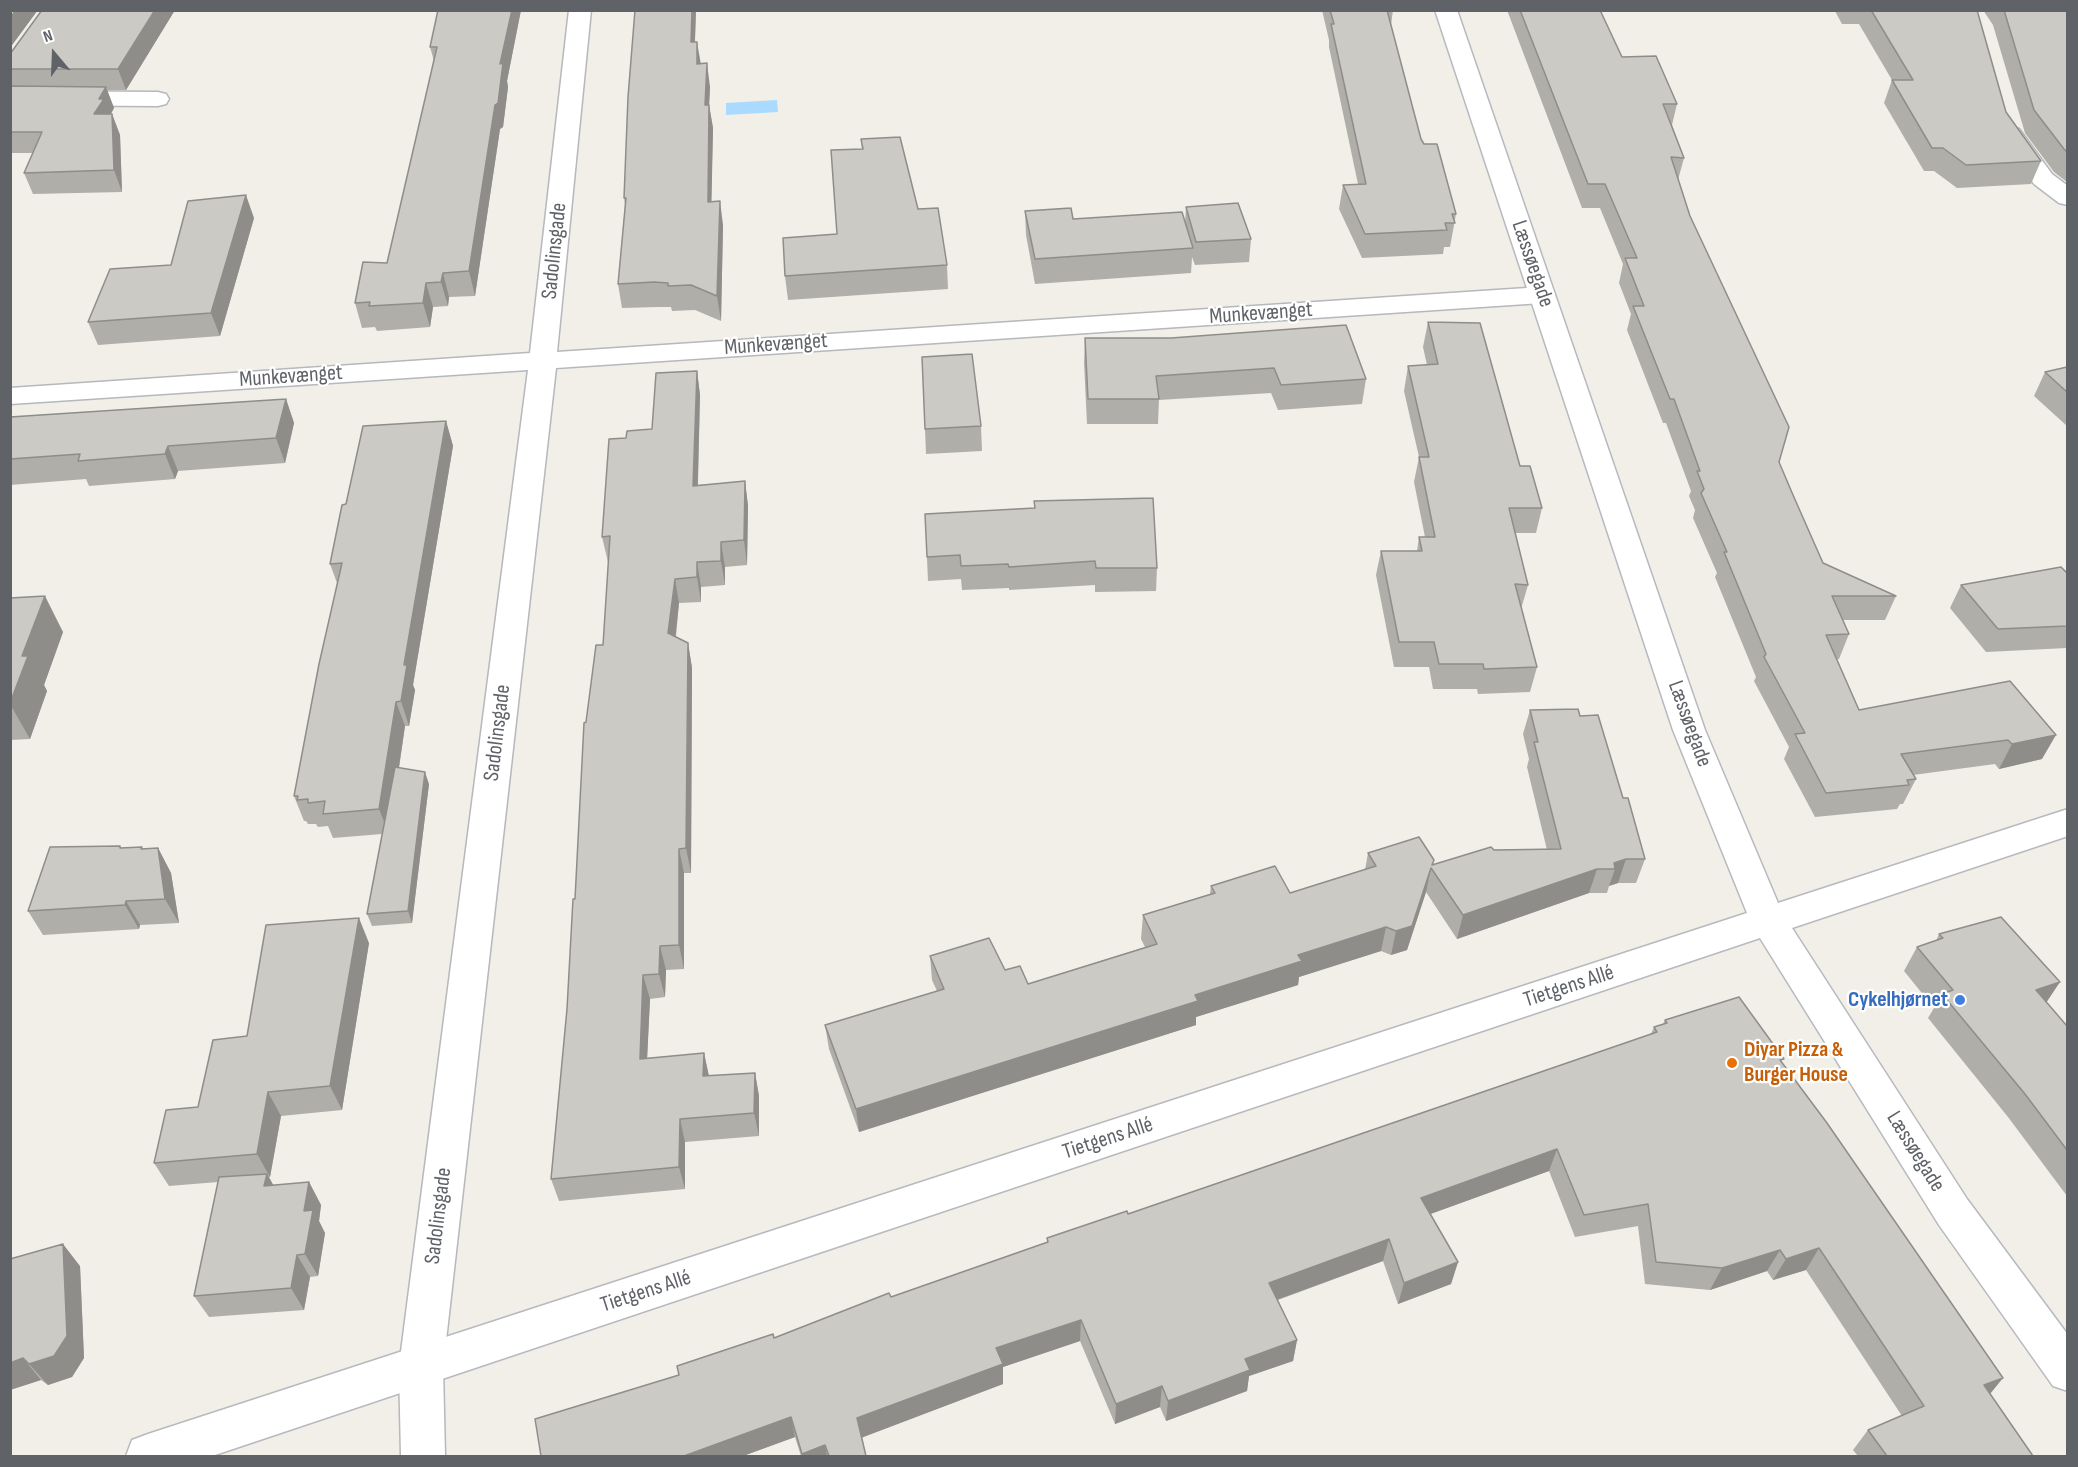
<!DOCTYPE html>
<meta charset="utf-8">
<style>
body{margin:0}
#map{position:relative;width:2078px;height:1467px;overflow:hidden;background:#f1efe8;font-family:"Sofia Sans Condensed",sans-serif}
canvas{display:block}
.frame{position:absolute;inset:0;border:12px solid #5f6368;pointer-events:none}
.north{position:absolute;left:24px;top:24px;width:60px;height:60px;-webkit-text-stroke:4px #fff;paint-order:stroke;rotate:341deg;font-size:16px;font-weight:700;line-height:24px;text-align:center;color:#5f6368}
.north::after{content:'';display:block;margin:auto;width:21px;height:27px;background:#5f6368;clip-path:polygon(50% 0,100% 100%,50% 72%,0 100%)}
</style>
<div id="map">
<canvas width="2078" height="1467"></canvas>
<div class="frame"></div>
<div class="north">N</div>
</div>
<script>
const ctx = document.querySelector('canvas').getContext('2d');
ctx.lineJoin = 'round';
function fill(path, color) { ctx.fillStyle = color; ctx.fill(path, 'evenodd'); }
const shape = rows => new Path2D(rows.map(r => 'M' + r).join(''));
function strokePath(path, color, width, dash) { ctx.strokeStyle = color; ctx.lineWidth = width; ctx.lineCap = dash ? 'butt' : 'round'; ctx.setLineDash(dash || []); ctx.stroke(path); }
function drawText(font, color, halo, rows, align = 'center') {
  ctx.font = font + ' "Sofia Sans Condensed",sans-serif'; ctx.lineWidth = 4.5; ctx.setLineDash([]); ctx.textBaseline = 'middle'; ctx.strokeStyle = halo; ctx.fillStyle = color; for (const [text, x, y, turn = 0] of rows) {
    ctx.save(); ctx.translate(x, y); ctx.rotate((+turn || 0) * Math.PI / 180); ctx.textAlign = isNaN(turn) ? turn : align; if (halo) ctx.strokeText(text, 0, 0); ctx.fillText(text, 0, 0); ctx.restore();
  }
}
const water = shape([
 [777,100,778,112,726,115,726,103]
]);
const street = shape([
 [569,10,591,10,557,352,1542,287,1551,289,1555,295,1551,301,1542,303,556,368,443,1367,445,1456,401,1456,399,1367,528,370,10,404,10,388,530,353,569,10],
 [10,91,158,92,166,94,169,99,166,104,158,106,10,105,10,91],
 [2011,127,2019,129,2052,174,2068,186,2068,205,2059,203,2034,184,1999,134,2003,129,2011,127]
]);
const secondary = shape([
 [1435,10,1457,10,1705,730,1778,903,2068,809,2068,836,1792,928,1967,1199,2068,1335,2068,1391,2053,1386,1939,1225,1760,938,212,1456,126,1456,132,1440,148,1434,1747,913,1673,730,1435,10]
]);
const wall = shape([
 [42,10,175,10,126,90,107,90,114,108,111,114,112,114,120,135,122,192,33,194,24,173,33,153,10,153,10,54],
 [438,10,521,10,507,81,508,87,503,127,500,129,475,296,449,297,448,306,433,307,430,327,377,331,375,327,362,328,355,303,387,263,434,61,430,47],
 [635,10,696,10,695,42,700,64,710,87,709,105,713,128,711,202,723,225,721,321,695,310,672,311,671,307,658,307,622,308,618,284,625,205,624,198],
 [1322,10,1393,10,1391,25,1421,139,1456,214,1450,247,1444,247,1443,254,1362,258,1339,209,1343,185,1358,184,1329,47,1329,40],
 [1507,10,1600,10,1622,57,1677,104,1672,125,1684,158,1678,180,1690,216,1779,462,1793,495,1823,563,1896,596,1885,620,1843,620,1849,634,1839,659,1837,659,1859,710,2010,681,2042,759,1999,769,1995,764,1913,775,1916,779,1903,804,1900,804,1897,809,1815,817,1784,759,1789,747,1754,681,1756,677,1715,577,1717,573,1693,518,1695,510,1689,496,1691,491,1666,423,1663,423,1627,330,1631,314,1619,283,1623,264,1600,208,1582,208],
 [1795,10,1977,10,2006,112,2041,161,2031,184,1957,188,1934,171,1924,171,1884,103,1892,80,1859,24,1842,24,1835,11],
 [1983,10,2067,10,2067,182,2054,172,2025,133,1993,25],
 [861,139,918,209,947,265,948,289,788,300,785,276,837,234,862,149],
 [1186,207,1251,239,1249,262,1195,265,1192,257,1191,273,1035,284,1026,235,1025,211,1073,219,1185,223],
 [254,218,220,336,98,345,88,322],
 [1428,322,1520,466,1542,508,1536,533,1515,533,1528,585,1521,609,1537,667,1530,692,1478,694,1477,689,1433,689,1429,667,1394,667,1376,575,1381,551,1417,551,1419,537,1425,537,1414,482,1419,457,1404,391,1408,366,1427,365,1423,347],
 [1085,338,1366,379,1362,404,1278,410,1271,393,1159,400,1158,424,1087,424,1084,363],
 [2067,367,2067,426,2034,396,2045,372],
 [697,371,700,395,698,485,745,481,748,506,747,565,725,567,725,585,701,587,701,602,679,603,676,637,688,643,692,668,691,873,684,873,684,969,666,970,665,997,650,999,647,1058,704,1053,709,1076,755,1073,759,1096,759,1136,685,1142,685,1189,559,1201,551,1179,567,1009,575,899,586,722,603,645,609,562,608,562,602,537,626,438,652,429],
 [286,399,294,423,285,463,178,471,175,479,89,486,86,479,10,485,10,417],
 [446,421,453,446,413,685,415,690,409,726,405,726,399,768,429,784,412,923,372,926,367,914,382,834,333,838,328,826,318,827,316,824,308,824,306,821,304,821,294,796,337,583,330,564,346,504],
 [981,426,982,451,926,454,925,429],
 [1034,501,1157,568,1156,591,1095,592,1095,585,1009,590,1009,588,962,590,961,579,928,581,925,514,1034,508],
 [2067,573,2067,648,1986,652,1950,608,1961,585],
 [10,598,63,632,44,685,47,691,30,739,10,740],
 [1530,710,1580,716,1623,798,1645,859,1636,883,1618,883,1609,886,1607,893,1589,893,1457,939,1426,892,1407,950,1391,955,1381,951,1299,977,1298,985,1196,1017,1196,1025,859,1132,829,1049,825,1025,937,991,932,980,930,956,1005,970,1028,984,1145,947,1141,939,1143,915,1210,894,1211,886,1290,893,1365,870,1368,853,1433,865,1494,850,1547,850,1527,767,1529,759,1523,734],
 [120,846,121,848,143,849,158,848,171,873,179,923,140,925,139,929,43,935,28,911],
 [1939,934,2046,1002,2067,1026,2067,1196,2008,1117,1928,1018,1934,1008,1904,971,1917,947,1936,941],
 [369,943,342,1110,281,1116,270,1177,269,1177,273,1185,309,1182,321,1205,319,1221,325,1233,318,1276,310,1277,304,1310,209,1317,194,1296,218,1182,169,1186,154,1163,198,1107,247,1036],
 [1665,1020,1782,1062,1990,1394,2033,1456,1858,1456,1853,1450,1868,1430,1902,1416,1806,1270,1773,1280,1767,1271,1710,1290,1645,1284,1638,1226,1575,1237,1549,1171,1430,1214,1458,1262,1451,1284,1398,1304,1383,1261,1278,1300,1297,1340,1293,1361,1249,1376,1247,1391,1166,1421,1160,1407,1115,1424,1080,1341,1003,1367,1003,1384,862,1437,866,1456,801,1456,795,1437,743,1456,541,1456,679,1375,774,1338,1047,1242,1047,1238,1128,1214,1651,1034,1654,1027,1663,1024],
 [10,1259,80,1266,84,1358,72,1377,48,1385,41,1380,10,1390]
]);
const shadedWall = shape([
 [15,10,38,10,10,48,10,16],
 [155,10,175,10,126,90,118,69],
 [512,10,521,10,507,81,508,87,503,127,500,129,475,296,469,271,500,64],
 [692,10,696,10,694,65,691,42],
 [697,42,701,65,697,64],
 [707,63,710,87,708,128,705,105],
 [106,87,114,108,110,115,94,114,99,99],
 [709,105,713,128,711,226,708,202],
 [112,114,120,135,122,192,114,170],
 [246,195,254,218,220,336,211,313],
 [720,201,723,225,721,321,717,296],
 [443,273,449,297,448,306,441,282],
 [426,283,433,307,430,327,423,303],
 [697,371,700,395,697,510,693,486],
 [286,399,294,423,285,463,276,438],
 [446,421,453,446,413,685,415,690,409,726,401,701,404,665],
 [168,446,178,471,175,479,165,454],
 [745,481,748,506,747,565,744,540],
 [721,542,725,567,725,585,721,561],
 [697,562,701,587,701,602,697,577],
 [675,579,679,603,673,658,668,633],
 [45,596,63,632,44,685,47,691,30,739,10,704,22,656],
 [688,643,692,668,691,873,686,848],
 [396,702,405,726,389,834,379,809],
 [2056,735,2042,759,1999,769,2012,744],
 [425,772,429,784,412,923,408,911],
 [158,848,171,873,179,923,165,899],
 [679,849,684,873,684,969,679,945],
 [1626,859,1618,883,1609,886,1615,869,1614,863],
 [1431,868,1426,892,1407,950,1391,955,1396,931],
 [1597,869,1589,893,1457,939,1463,915],
 [126,901,140,925,139,929,125,905],
 [359,918,369,943,342,1110,330,1086],
 [1386,927,1381,951,1299,977,1298,985,1196,1017,1196,1025,859,1132,856,1109,1195,995,1298,955],
 [660,946,666,970,665,997,659,974],
 [643,975,650,999,646,1082,640,1059],
 [2060,982,2044,1006,2036,990],
 [704,1053,709,1077,703,1076],
 [755,1073,759,1096,759,1136,754,1113],
 [268,1092,281,1116,270,1177,257,1154],
 [680,1119,685,1142,685,1189,679,1167],
 [1557,1149,1549,1171,1414,1220,1421,1198],
 [267,1174,280,1197,264,1186],
 [309,1182,321,1205,319,1221,325,1233,318,1276,305,1254,304,1211],
 [1389,1239,1383,1261,1265,1304,1269,1283],
 [63,1244,80,1266,84,1358,72,1377,48,1385,29,1364],
 [1819,1248,1806,1270,1773,1280,1786,1259],
 [1780,1250,1767,1271,1710,1290,1722,1268],
 [297,1255,310,1277,304,1310,291,1288],
 [1458,1262,1451,1284,1398,1304,1404,1283],
 [1081,1320,1080,1341,1003,1367,1003,1384,861,1438,857,1418,996,1348],
 [1297,1340,1293,1361,1249,1376,1247,1391,1166,1421,1168,1401,1245,1359],
 [23,1358,41,1380,10,1390,10,1363],
 [2003,1378,1986,1399,1984,1385],
 [1162,1386,1160,1407,1115,1424,1116,1404],
 [791,1417,795,1437,743,1456,684,1456],
 [825,1445,827,1456,802,1456,802,1454]
]);
const building = shape([
 [42,10,155,10,118,69,10,69,10,54,42,10],
 [438,10,512,10,500,64,503,63,498,103,495,105,469,271,443,273,441,282,426,283,423,303,369,306,370,302,355,303,363,262,387,263,437,47,430,47,438,10],
 [635,10,692,10,691,42,697,42,697,64,707,63,705,105,709,105,708,202,720,201,717,296,691,285,668,286,668,283,654,282,618,284,626,198,624,198,628,97,635,10],
 [1330,10,1387,10,1421,139,1424,144,1437,144,1456,214,1452,214,1455,223,1445,223,1447,230,1365,234,1343,185,1366,184,1331,24,1334,24,1330,10],
 [1520,10,1600,10,1622,57,1656,56,1677,104,1663,104,1684,158,1671,157,1690,216,1789,427,1779,462,1793,495,1823,563,1896,596,1832,596,1849,634,1826,635,1859,710,2010,681,2056,735,2012,744,2008,740,1901,754,1916,779,1907,780,1909,785,1826,793,1795,734,1805,733,1764,657,1766,654,1724,552,1727,552,1701,493,1704,489,1697,471,1700,471,1674,399,1670,399,1633,306,1644,306,1625,258,1637,258,1605,184,1588,184,1520,10],
 [1871,10,1977,10,2006,112,2041,161,1966,165,1943,148,1932,148,1892,80,1913,80,1871,10],
 [2004,10,2067,10,2067,152,2064,149,2034,110,2004,10],
 [10,86,106,87,99,99,104,99,94,114,112,114,114,170,24,173,42,132,10,132,10,86],
 [900,137,918,209,938,208,947,265,785,276,783,238,837,234,831,150,863,149,861,139,900,137],
 [246,195,211,313,88,322,110,269,171,265,188,201,246,195],
 [1238,203,1251,239,1196,242,1186,207,1238,203],
 [1071,208,1073,219,1182,212,1193,248,1035,259,1025,211,1071,208],
 [1428,322,1480,323,1520,466,1530,466,1542,508,1509,508,1528,585,1515,584,1537,667,1484,669,1483,664,1439,664,1434,642,1399,642,1381,551,1422,551,1419,537,1435,537,1419,457,1429,457,1408,366,1438,364,1428,322],
 [1346,325,1366,379,1281,385,1274,368,1156,376,1159,399,1088,399,1085,338,1171,338,1346,325],
 [972,354,981,426,925,429,922,357,972,354],
 [2067,367,2067,392,2045,372,2067,367],
 [697,371,693,486,745,481,744,540,721,542,721,561,697,562,697,577,675,579,668,633,688,643,686,848,679,849,679,945,660,946,659,974,643,975,640,1059,704,1053,703,1076,755,1073,754,1113,680,1119,679,1167,551,1179,567,1009,573,899,575,899,584,723,586,722,596,645,603,645,610,536,602,537,609,439,626,438,627,431,652,429,656,373,697,371],
 [286,399,276,438,168,446,165,454,78,461,80,454,10,459,10,417,286,399],
 [446,421,404,665,407,665,401,701,396,702,379,809,323,814,325,801,308,803,308,799,297,800,298,796,294,796,319,664,342,563,330,564,342,505,346,504,363,426,446,421],
 [1153,498,1157,568,1096,568,1095,561,1009,567,1008,564,961,566,960,555,927,557,925,514,1035,508,1034,501,1153,498],
 [2061,567,2067,573,2067,626,1998,629,1961,585,2061,567],
 [45,596,22,656,28,656,10,703,10,598,45,596],
 [1578,709,1580,716,1598,715,1623,798,1628,798,1645,859,1626,859,1614,863,1615,869,1597,869,1463,915,1431,868,1412,926,1396,931,1386,927,1298,955,1302,961,1195,995,1198,1001,856,1109,825,1025,944,989,930,956,989,938,1005,970,1020,966,1028,984,1157,944,1143,915,1215,893,1211,886,1275,866,1290,893,1376,866,1368,853,1419,837,1434,860,1432,865,1491,847,1494,850,1561,849,1534,742,1538,742,1530,710,1578,709],
 [395,767,425,772,408,911,367,914,395,767],
 [120,846,120,848,142,847,141,849,158,848,165,899,126,901,125,905,28,911,50,847,120,846],
 [2001,917,2060,982,2036,990,2067,1026,2067,1150,2025,1094,1942,994,1953,990,1917,947,1943,938,1939,934,2001,917],
 [359,918,330,1086,268,1092,257,1154,154,1163,166,1110,198,1107,213,1040,247,1036,266,925,359,918],
 [1739,997,1784,1059,1780,1060,1827,1123,2003,1378,1984,1385,2033,1456,1887,1456,1868,1430,1924,1406,1819,1248,1786,1259,1780,1250,1722,1268,1656,1262,1648,1204,1584,1215,1557,1149,1421,1198,1458,1262,1404,1283,1389,1239,1269,1283,1297,1340,1245,1359,1250,1370,1168,1401,1162,1386,1116,1404,1081,1320,996,1348,1003,1364,857,1418,866,1456,829,1456,825,1445,802,1454,791,1417,684,1456,541,1456,535,1419,679,1375,677,1366,773,1334,774,1338,889,1293,891,1297,1048,1242,1047,1238,1127,1211,1128,1214,1657,1032,1654,1027,1667,1023,1665,1020,1739,997],
 [267,1174,264,1186,309,1182,304,1211,313,1210,305,1254,297,1255,291,1288,194,1296,219,1177,267,1174],
 [63,1244,67,1336,54,1356,29,1364,23,1358,10,1363,10,1259,63,1244]
]);
const markers = [
 [1960,1000,6,"#3f7fe0"],
 [1732,1063,6,"#e8710a"]
];
const streetNames = [
 ["Sadolinsgade",555,251,-84],
 ["Læssøegade",1532,264,71],
 ["Munkevænget",1261,314,-4],
 ["Munkevænget",776,345,-4],
 ["Munkevænget",291,377,-4],
 ["Læssøegade",1689,724,70],
 ["Sadolinsgade",498,733,-83],
 ["Tietgens Allé",1569,987,-18],
 ["Tietgens Allé",1108,1139,-18],
 ["Læssøegade",1915,1152,58],
 ["Sadolinsgade",439,1216,-83],
 ["Tietgens Allé",646,1292,-18]
];
const shopNames = [
 ["Cykelhjørnet",1948,1000]
];
const foodNames = [
 ["Diyar Pizza &",1744,1050],
 ["Burger House",1744,1075]
];
fill(water, '#aadaff');
strokePath(street, '#b5b8bc', 3);
strokePath(secondary, '#b6babf', 3);
fill(street, '#fff');
fill(secondary, '#fff');
fill(wall, '#afaea9');
fill(shadedWall, '#8f8d8a');
fill(building, '#cccac5');
strokePath(building, '#8f8d8a', 1.5);
for (const [x, y, r, color] of markers) { const dot = new Path2D(); dot.arc(x, y, r, 0, 2 * Math.PI); ctx.fillStyle = color; ctx.fill(dot); strokePath(dot, '#fff', 2); }
drawText('22px', '#5f6368', '#fff', streetNames);
drawText('bold 22px', '#366cbe', '#fff', shopNames, 'right');
drawText('bold 22px', '#c56008', '#fff', foodNames, 'left');
</script>
